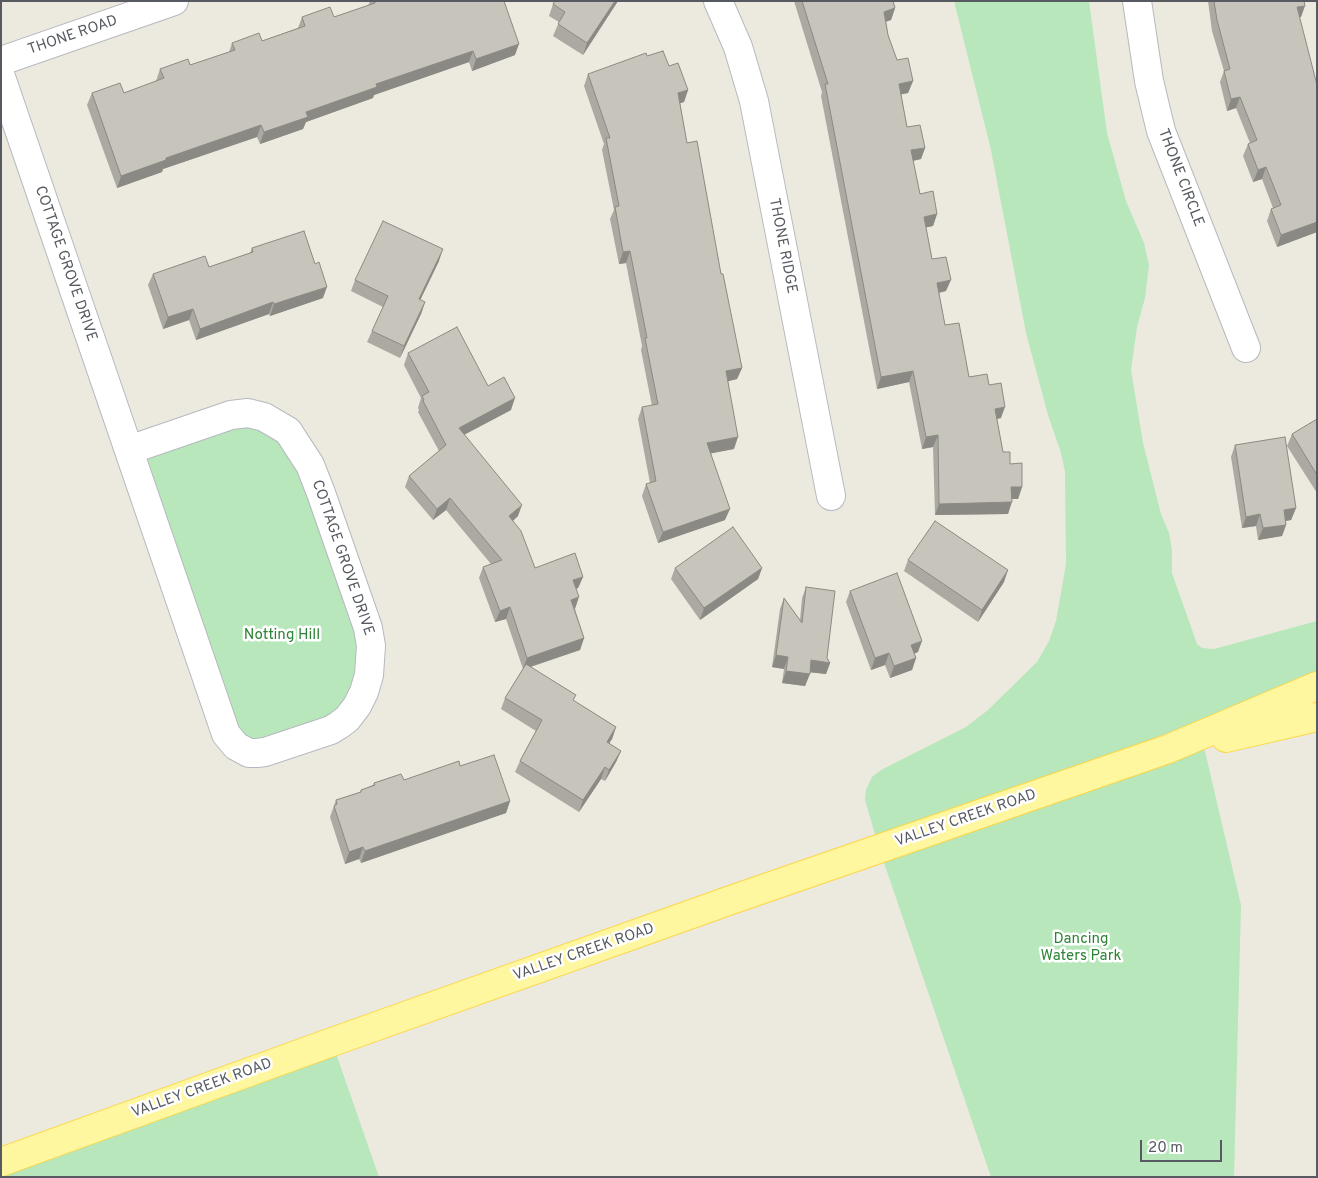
<!DOCTYPE html>
<style>
body{margin:0}
#map{position:relative;width:1318px;height:1178px;overflow:hidden;background:#eceade;font-family:Overpass,sans-serif}
canvas{display:block}
.frame{position:absolute;inset:0;border:2px solid #575b61;pointer-events:none}
.scale{position:absolute;left:1140px;top:1140px;width:82px;height:22px;box-sizing:border-box;border:2px solid #575b61;border-top:0;padding-left:6px;font-size:15px;line-height:18px;white-space:nowrap;color:#575b61;-webkit-text-stroke:4px #fff;paint-order:stroke}
</style>
<div id="map">
<canvas width="1318" height="1178"></canvas>
<div class="frame"></div>
<div class="scale">20 m</div>
</div>
<script>
const ctx = document.querySelector('canvas').getContext('2d');
ctx.lineJoin = 'round';
function fill(path, color) { ctx.fillStyle = color; ctx.fill(path, 'evenodd'); }
const shape = rows => new Path2D(rows.map(r => 'M' + r).join(''));
function strokePath(path, color, width, dash) { ctx.strokeStyle = color; ctx.lineWidth = width; ctx.lineCap = dash ? 'butt' : 'round'; ctx.setLineDash(dash || []); ctx.stroke(path); }
function drawText(font, color, halo, rows, align = 'center') {
  ctx.font = font + ' Overpass,sans-serif'; ctx.lineWidth = 5; ctx.setLineDash([]); ctx.textBaseline = 'middle'; ctx.strokeStyle = halo; ctx.fillStyle = color; for (const [text, x, y, turn = 0] of rows) {
    ctx.save(); ctx.translate(x, y); ctx.rotate((+turn || 0) * Math.PI / 180); ctx.textAlign = isNaN(turn) ? turn : align; if (halo) ctx.strokeText(text, 0, 0); ctx.fillText(text, 0, 0); ctx.restore();
  }
}
const green = shape([
 [954,1,1089,1,1107,133,1126,201,1144,243,1149,265,1145,298,1137,327,1131,370,1143,443,1161,514,1169,533,1172,550,1172,573,1197,644,1202,648,1214,649,1317,621,1317,686,1203,743,1241,905,1234,1177,991,1177,879,848,865,800,866,790,872,777,881,770,966,727,988,710,1037,662,1049,641,1056,621,1066,564,1065,472,1061,453,1048,415,1026,333,991,150],
 [231,415,277,423,368,628,347,719,236,746,129,450],
 [332,1042,379,1177,1,1177,1,1162]
]);
const minor = shape([
 [718,1,738,47,754,101,831,496],
 [1137,1,1149,81,1161,131,1246,348],
 [1,61,174,1],
 [1,77,226,734,236,746,249,753,257,753,265,752,331,730,339,725,347,719,357,706,364,692,369,675,371,646,368,628,321,493,310,465,288,431,264,417,248,413,231,415,129,450]
]);
const major = shape([
 [1226,738,1317,717],
 [1,1162,332,1042,731,900,1168,749,1317,686]
]);
const wall = shape([
 [370,1,504,1,515,55,472,71,469,62,374,95,373,98,306,122,303,129,260,144,257,137,163,169,162,172,117,188,87,105,92,93,124,93,156,81,160,69,190,65,229,52,232,43,262,41,298,28,302,17,334,17,368,6],
 [555,1,618,1,583,55,553,36,559,22,549,16,553,4],
 [794,1,893,1,895,8,891,20,886,22,888,35,897,60,913,81,908,93,901,94,907,127,925,148,921,159,913,161,920,194,937,214,933,226,926,227,932,259,946,291,939,293,945,325,969,377,989,385,1001,418,997,419,1003,452,1022,487,1018,499,1012,499,1008,514,935,515,933,447,922,449,909,382,877,389,821,96,822,92],
 [1208,1,1304,1,1301,17,1300,17,1317,232,1277,247,1267,221,1271,209,1273,208,1262,179,1253,182,1243,156,1248,144,1250,143,1236,108,1227,111,1220,82,1224,71,1212,31],
 [669,66,688,90,684,102,680,103,687,143,721,274,742,368,737,379,728,381,734,449,711,453,725,520,658,543,642,496,646,484,650,483,638,419,642,407,652,406,641,350,642,346,626,263,619,264,610,219,614,210,602,150,604,144,584,86,588,74],
 [252,248,323,298,270,316,269,314,196,340,189,320,163,329,148,285,153,274,209,267,250,253],
 [439,261,420,300,425,302,421,314,400,358,367,342,372,331,383,307,351,291,355,280],
 [408,353,488,386,511,410,464,435,518,516,513,521,535,568,583,577,578,588,576,589,575,609,584,638,580,650,531,667,574,701,616,727,612,739,609,743,621,751,616,762,605,781,601,779,579,812,515,772,520,761,536,731,501,709,505,698,523,669,506,619,495,622,479,578,483,567,491,564,446,510,433,520,405,487,409,476,439,451,418,412,419,410,418,408,421,398,404,365],
 [1317,419,1317,493,1287,446,1292,434],
 [1235,445,1296,508,1291,520,1285,521,1286,525,1282,536,1258,540,1256,526,1242,528,1231,457],
 [908,560,1004,582,978,622,904,571],
 [675,568,762,568,758,579,700,620,671,579],
 [806,587,827,658,830,663,826,674,810,672,805,686,782,683,784,669,772,667,780,609,784,598,800,620,802,598],
 [850,591,918,652,914,654,916,658,912,670,890,678,885,665,871,670,846,602],
 [460,766,510,801,506,813,361,863,359,859,345,864,330,817,336,800,360,792,361,790,373,785,374,783,404,780]
]);
const shadedWall = shape([
 [615,1,618,1,583,55,587,43],
 [1305,6,1301,17,1293,18,1297,7],
 [895,8,891,20,880,23,884,12],
 [519,44,515,55,472,71,476,59],
 [473,51,469,62,374,95,373,98,306,122,303,129,260,144,264,132,306,112,376,84],
 [913,81,908,93,894,96,899,84],
 [688,90,684,102,674,105,678,93],
 [1240,97,1236,108,1227,111,1231,99],
 [261,125,257,137,163,169,162,172,117,188,121,176,166,158],
 [925,148,921,159,907,162,911,150],
 [1266,167,1262,179,1253,182,1258,170],
 [937,214,933,226,919,229,924,217],
 [1317,222,1317,232,1277,247,1281,235],
 [443,249,439,261,415,311,419,299],
 [630,251,626,263,619,264,623,252],
 [951,280,946,291,932,294,937,283],
 [327,287,323,298,270,316,274,304],
 [273,302,269,314,196,340,200,329],
 [425,302,421,314,400,358,404,346],
 [193,309,189,320,163,329,168,317],
 [742,368,737,379,721,383,726,371],
 [913,371,909,382,877,389,881,377],
 [515,398,511,410,454,440,459,428],
 [1005,407,1001,418,991,420,995,409],
 [938,435,933,447,922,449,926,437],
 [738,437,734,449,703,455,707,443],
 [1011,487,1022,487,1018,499,1007,499],
 [450,498,446,510,433,520,437,509],
 [1012,502,1008,514,935,515,939,504],
 [522,505,518,516,504,528,509,516],
 [1296,508,1291,520,1280,522,1284,510],
 [730,509,725,520,658,543,663,532],
 [1260,514,1256,526,1242,528,1246,517],
 [1286,525,1282,536,1258,540,1263,528],
 [762,568,758,579,700,620,704,608],
 [1008,570,1004,582,978,622,982,610],
 [583,577,578,588,568,592,573,580],
 [579,597,575,609,571,600],
 [510,607,506,619,495,622,500,611],
 [584,638,580,650,523,669,527,658],
 [922,641,918,652,907,656,911,645],
 [889,653,885,665,871,670,875,658],
 [776,655,788,657,784,669,772,667],
 [916,658,912,670,890,678,894,666],
 [811,660,830,663,826,674,807,672],
 [786,671,810,674,805,686,782,683],
 [616,727,612,739,602,754,607,742],
 [621,751,616,762,605,781,609,770],
 [605,767,601,779,579,812,583,800],
 [510,801,506,813,361,863,365,851],
 [363,847,359,859,345,864,349,852]
]);
const building = shape([
 [375,1,504,1,519,44,476,59,473,51,376,84,377,87,306,112,308,117,264,132,261,125,166,158,166,160,121,176,92,93,120,83,124,93,164,78,160,69,188,59,190,65,235,50,232,43,259,33,262,41,305,26,302,17,330,7,334,17,375,3,375,1],
 [555,1,615,1,587,43,558,24,565,12,553,4,555,1],
 [802,1,893,1,895,8,884,12,888,35,897,60,908,58,913,81,899,84,907,127,920,125,925,148,911,150,920,194,933,191,937,214,924,217,932,259,946,257,951,280,937,283,945,325,959,323,969,377,987,374,989,385,1001,383,1005,407,995,409,1003,452,1010,452,1010,464,1022,463,1022,487,1011,487,1012,502,939,504,938,435,926,437,913,371,881,377,825,84,828,84,802,1],
 [1214,1,1304,1,1305,6,1297,7,1317,85,1317,222,1281,235,1271,209,1281,205,1266,167,1258,170,1248,144,1257,140,1240,97,1231,99,1224,71,1230,69,1217,20,1214,1],
 [663,51,669,66,678,63,688,90,678,93,687,143,697,141,721,274,723,274,742,368,726,371,738,437,707,443,730,509,663,532,646,484,656,481,642,407,658,404,645,338,647,338,630,251,623,252,615,207,619,206,606,138,610,138,588,74,646,53,647,56,663,51],
 [383,221,443,249,419,299,425,302,404,346,372,331,388,296,355,280,383,221],
 [304,231,315,264,319,262,327,287,274,304,273,302,200,329,193,309,168,317,153,274,205,256,209,267,253,252,252,248,304,231],
 [457,327,488,386,504,377,515,398,459,428,522,505,509,516,521,531,535,568,575,553,583,577,573,580,579,597,571,600,584,638,527,658,510,607,500,611,483,567,502,560,450,498,437,509,409,476,446,445,423,401,424,400,422,396,429,392,408,353,457,327],
 [1317,419,1317,475,1292,434,1317,419],
 [1285,437,1296,508,1284,510,1286,525,1263,528,1260,514,1246,517,1235,445,1285,437],
 [935,521,1008,570,982,610,908,560,935,521],
 [733,527,762,568,704,608,675,568,733,527],
 [897,573,922,641,911,645,916,658,894,666,889,653,875,658,850,591,897,573],
 [806,587,835,591,827,658,830,663,811,660,810,674,786,671,788,657,776,655,784,598,802,623,806,587],
 [526,664,576,695,573,700,616,727,607,742,621,751,609,770,605,767,583,800,520,761,542,720,505,698,526,664],
 [494,755,510,801,365,851,363,847,349,852,334,806,337,804,336,800,361,792,361,790,375,785,374,783,401,774,404,780,459,761,460,766,494,755]
]);
const streetNames = [
 ["THONE ROAD",73,36,-19],
 ["THONE CIRCLE",1180,178,69],
 ["THONE RIDGE",782,246,79],
 ["COTTAGE GROVE DRIVE",65,264,71],
 ["COTTAGE GROVE DRIVE",342,558,71],
 ["VALLEY CREEK ROAD",966,819,-19],
 ["VALLEY CREEK ROAD",584,953,-19],
 ["VALLEY CREEK ROAD",202,1089,-20]
];
const parkNames = [
 ["Notting Hill",282,636],
 ["Dancing",1081,940],
 ["Waters Park",1081,957]
];
fill(green, '#b7e7ba');
strokePath(minor, '#b6b9bf', 30);
strokePath(major, '#fdd646', 30);
strokePath(minor, '#fff', 28);
strokePath(major, '#fff6a0', 28);
fill(wall, '#aba9a1');
fill(shadedWall, '#8b8983');
fill(building, '#c7c4bb');
strokePath(building, '#8b8983', 1);
drawText('15px', '#575b61', '#fff', streetNames);
drawText('15px', '#2d8436', '#fff', parkNames);
</script>
